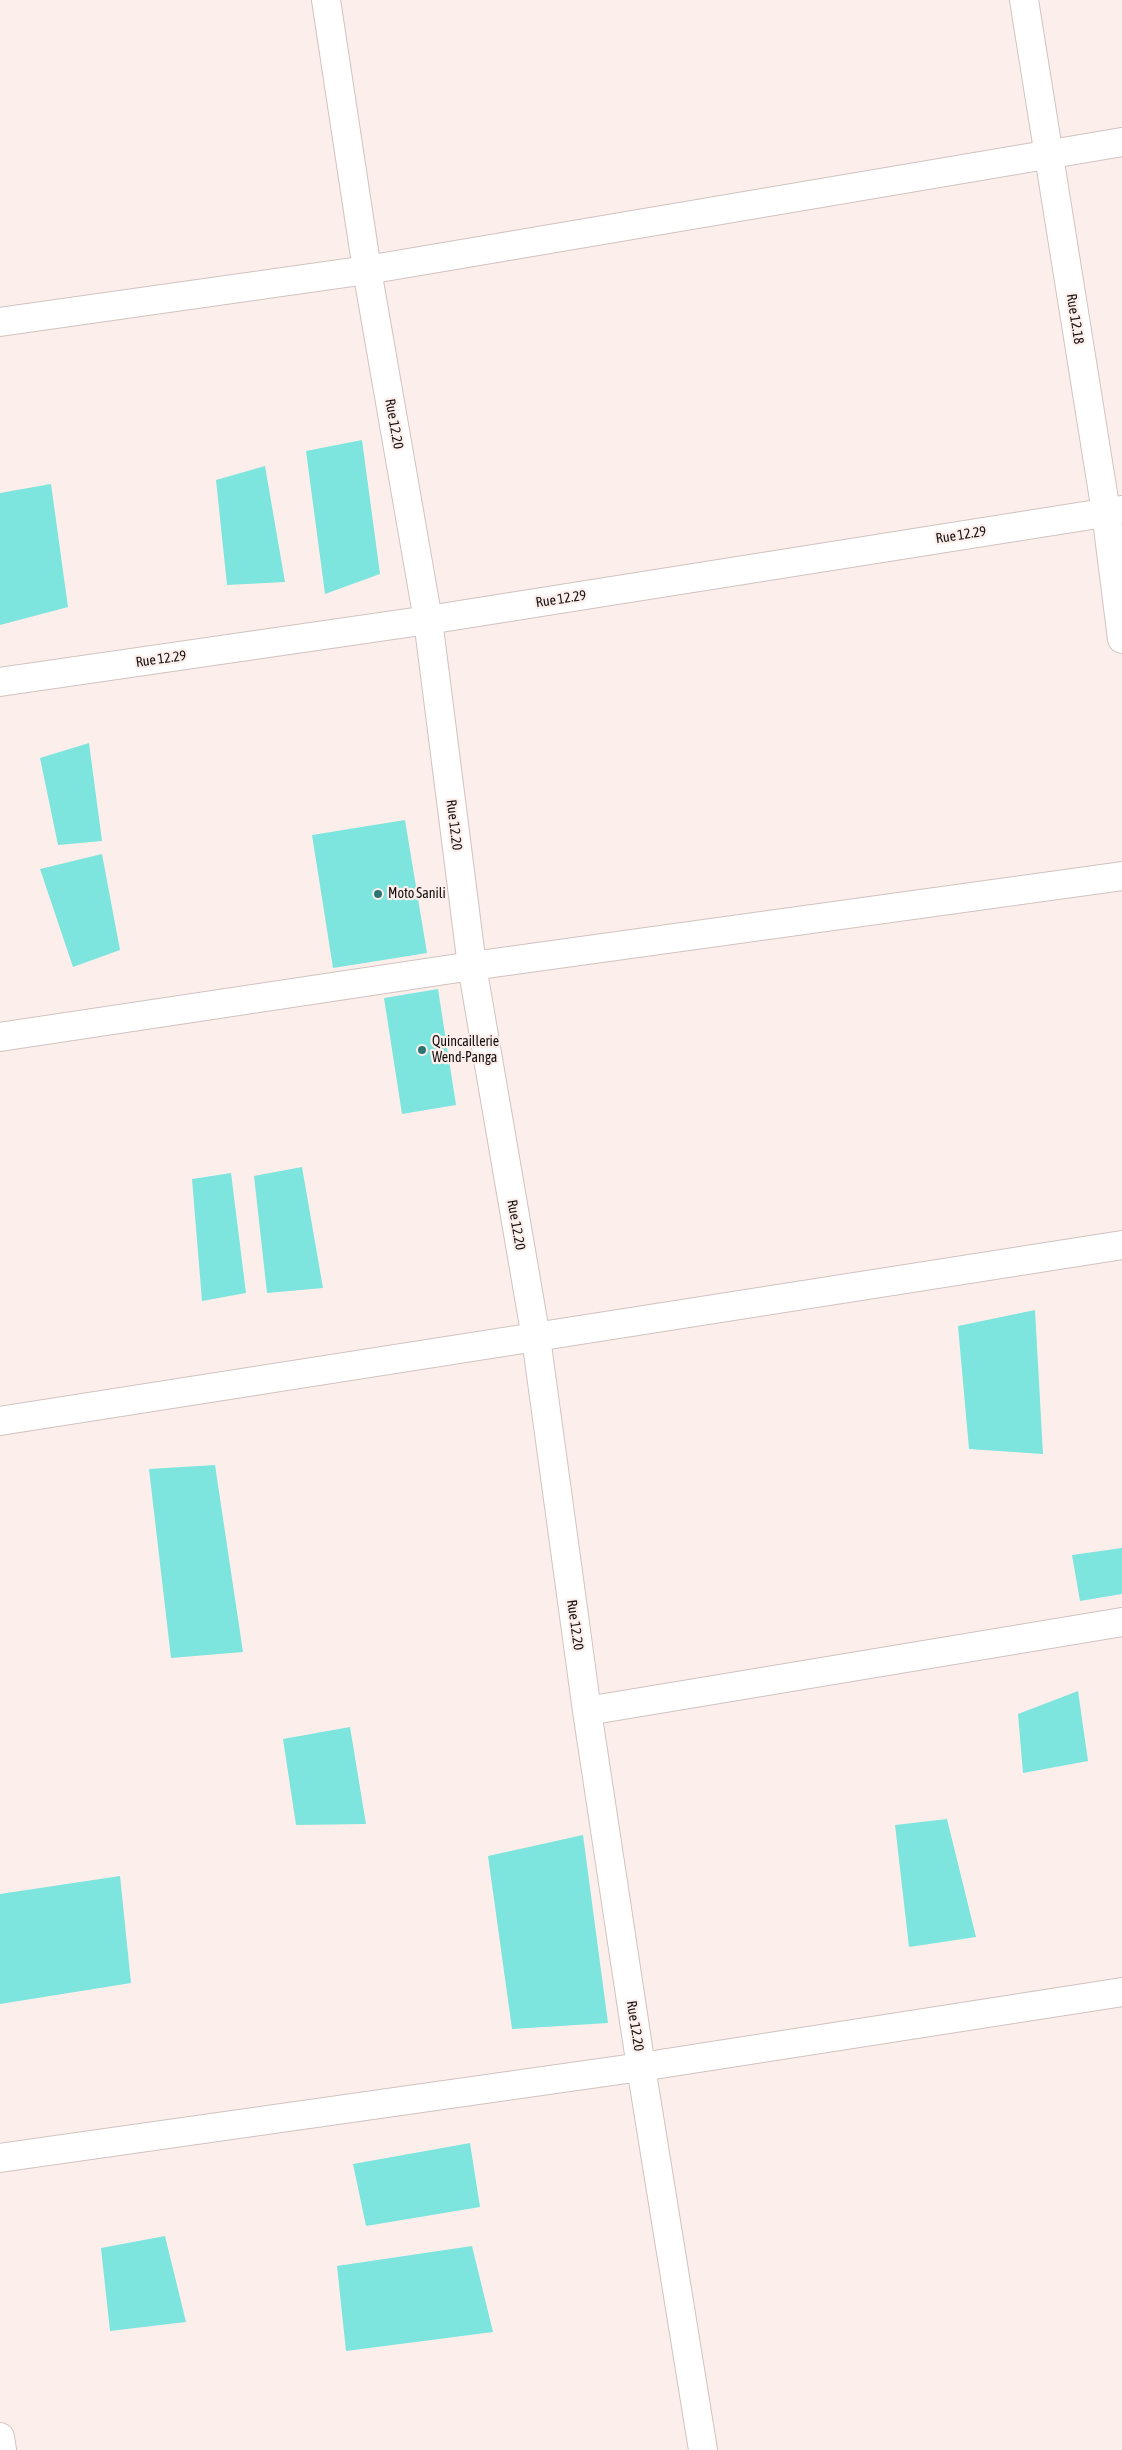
<!DOCTYPE html>
<style>
body{margin:0}
canvas{display:block;background:#fcefeb}
</style>
<canvas width="1122" height="2450"></canvas>
<script>
const ctx = document.querySelector('canvas').getContext('2d');
ctx.lineJoin = 'round';
function fill(path, color) { ctx.fillStyle = color; ctx.fill(path, 'evenodd'); }
const shape = rows => new Path2D(rows.map(r => 'M' + r).join(''));
function strokePath(path, color, width, dash) { ctx.strokeStyle = color; ctx.lineWidth = width; ctx.lineCap = dash ? 'butt' : 'round'; ctx.setLineDash(dash || []); ctx.stroke(path); }
function drawText(font, color, halo, rows, align = 'center') {
  ctx.font = font + ' "Asap Condensed",sans-serif'; ctx.lineWidth = 4.5; ctx.setLineDash([]); ctx.textBaseline = 'middle'; ctx.strokeStyle = halo; ctx.fillStyle = color; for (const [text, x, y, turn = 0] of rows) {
    ctx.save(); ctx.translate(x, y); ctx.rotate((+turn || 0) * Math.PI / 180); ctx.textAlign = isNaN(turn) ? turn : align; if (halo) ctx.strokeText(text, 0, 0); ctx.fillText(text, 0, 0); ctx.restore();
  }
}
const building = shape([
 [362,440,380,574,325,594,306,451],
 [265,466,285,582,227,585,216,480],
 [51,484,68,607,0,625,0,493],
 [89,743,102,841,58,845,40,758],
 [405,820,427,953,333,968,312,835],
 [102,854,120,950,73,967,40,869],
 [438,989,456,1105,402,1114,384,998],
 [302,1167,323,1288,267,1293,254,1176],
 [231,1173,246,1293,202,1301,192,1179],
 [1035,1310,1043,1454,969,1449,958,1326],
 [215,1465,243,1652,171,1658,149,1469],
 [1122,1548,1122,1594,1080,1601,1072,1555],
 [1078,1691,1088,1761,1023,1773,1018,1714],
 [350,1727,366,1824,296,1825,283,1739],
 [947,1819,976,1937,909,1947,895,1825],
 [583,1835,608,2023,512,2029,488,1856],
 [120,1876,131,1983,0,2004,0,1894],
 [470,2143,480,2207,366,2226,353,2164],
 [165,2236,186,2322,110,2331,101,2248],
 [472,2246,493,2332,346,2351,337,2266]
]);
const street = shape([
 [326,0,367,270,428,620,472,966,536,1338,587,1711,641,2067,703,2450],
 [1024,0,1106,512,1122,639],
 [0,322,367,270,1122,142],
 [0,682,428,620,1122,510],
 [0,1037,472,966,1122,876],
 [0,1421,1122,1245],
 [587,1711,1122,1622],
 [0,2158,641,2067,1122,1992],
 [0,2437,2,2450]
]);
const markers = [
 [378,894,5,"#2c7571"],
 [422,1050,5,"#2c7571"]
];
const streetNames = [
 ["Rue 12.18",1075,319,81],
 ["Rue 12.20",394,424,80],
 ["Rue 12.29",961,535,-9],
 ["Rue 12.29",561,599,-9],
 ["Rue 12.29",161,659,-8],
 ["Rue 12.20",454,825,83],
 ["Rue 12.20",516,1225,80],
 ["Rue 12.20",575,1625,82],
 ["Rue 12.20",635,2026,81]
];
const poiNames = [
 ["Moto Sanili",388,894],
 ["Quincaillerie",432,1042],
 ["Wend-Panga",432,1058]
];
fill(building, '#7de5de');
strokePath(street, '#d0c3c0', 30);
strokePath(street, '#fff', 28);
for (const [x, y, r, color] of markers) { const dot = new Path2D(); dot.arc(x, y, r, 0, 2 * Math.PI); ctx.fillStyle = color; ctx.fill(dot); strokePath(dot, '#fcefeb', 2); }
drawText('14px', '#15100f', '#fcefeb', streetNames);
drawText('14px', '#15100f', '#fcefeb', poiNames, 'left');
</script>
